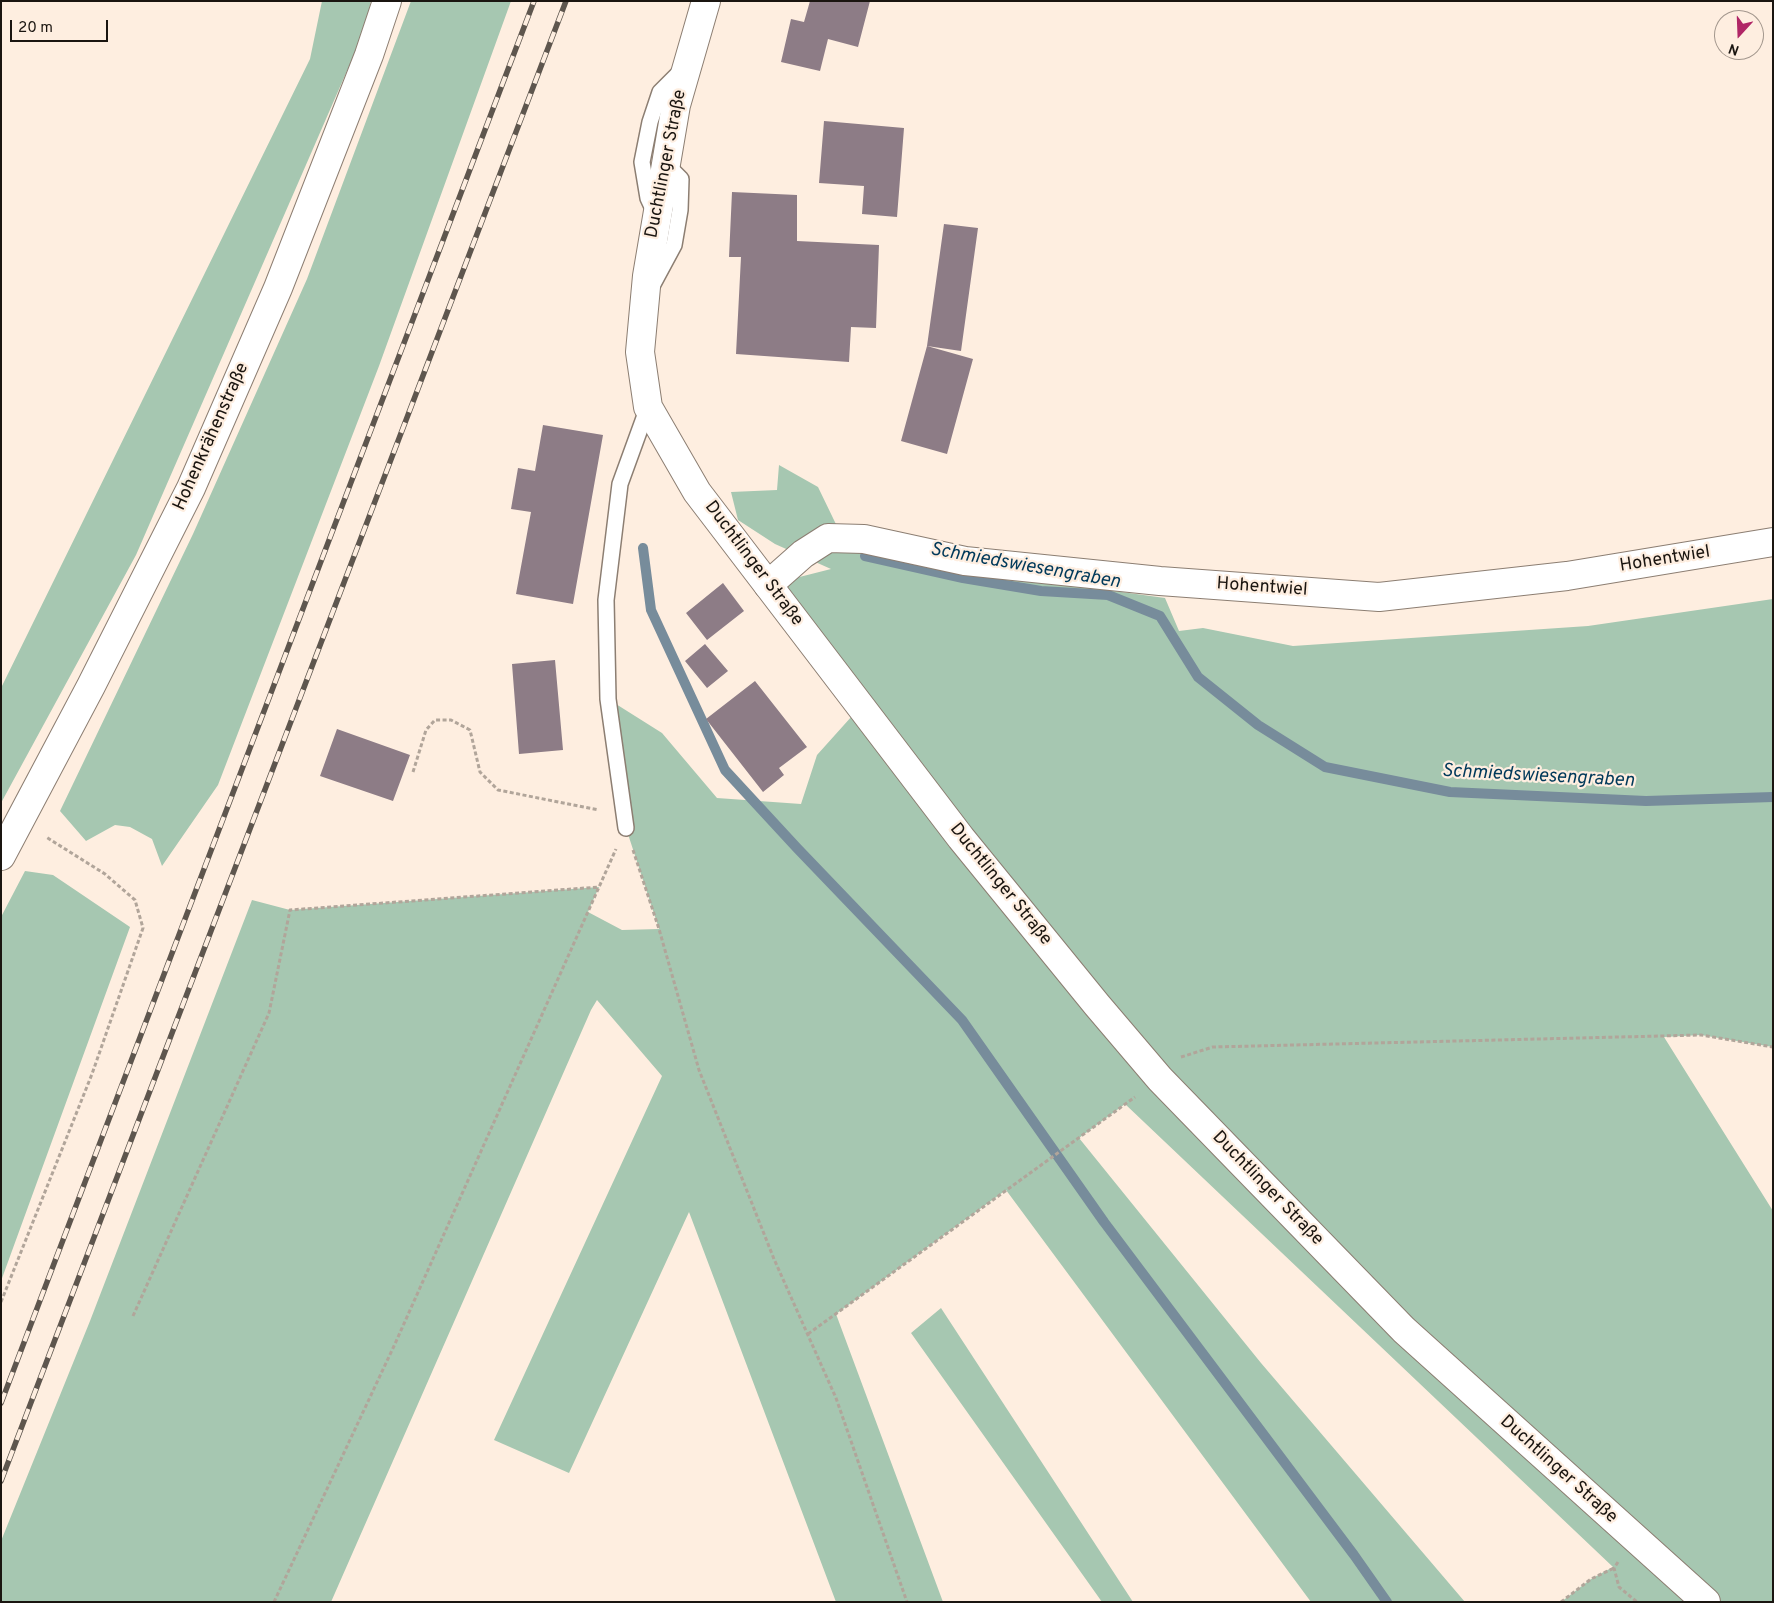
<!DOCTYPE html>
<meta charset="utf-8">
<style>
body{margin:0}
#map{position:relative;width:1774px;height:1603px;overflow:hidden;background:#feeee0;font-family:Overpass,sans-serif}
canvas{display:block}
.frame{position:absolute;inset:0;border:2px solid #1a1510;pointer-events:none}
.north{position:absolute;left:1714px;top:10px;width:50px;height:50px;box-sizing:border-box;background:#feeee0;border:1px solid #a3978d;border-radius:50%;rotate:200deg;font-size:14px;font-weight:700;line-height:20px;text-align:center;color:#1a1510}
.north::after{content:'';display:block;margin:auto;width:18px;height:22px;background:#b02666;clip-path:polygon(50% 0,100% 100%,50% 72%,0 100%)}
.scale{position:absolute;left:10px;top:20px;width:98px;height:22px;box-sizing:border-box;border:2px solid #1a1510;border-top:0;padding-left:6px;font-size:15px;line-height:18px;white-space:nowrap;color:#1a1510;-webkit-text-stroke:4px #feeee0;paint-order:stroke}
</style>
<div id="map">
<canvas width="1774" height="1603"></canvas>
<div class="frame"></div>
<div class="north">N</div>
<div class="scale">20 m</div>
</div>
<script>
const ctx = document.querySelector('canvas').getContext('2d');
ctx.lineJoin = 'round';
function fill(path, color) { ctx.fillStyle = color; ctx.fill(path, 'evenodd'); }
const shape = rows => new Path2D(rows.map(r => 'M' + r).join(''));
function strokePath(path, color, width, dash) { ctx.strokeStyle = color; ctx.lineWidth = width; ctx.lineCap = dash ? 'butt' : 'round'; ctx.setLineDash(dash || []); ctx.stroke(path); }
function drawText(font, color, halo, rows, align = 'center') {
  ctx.font = font + ' Overpass,sans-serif'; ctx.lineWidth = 4.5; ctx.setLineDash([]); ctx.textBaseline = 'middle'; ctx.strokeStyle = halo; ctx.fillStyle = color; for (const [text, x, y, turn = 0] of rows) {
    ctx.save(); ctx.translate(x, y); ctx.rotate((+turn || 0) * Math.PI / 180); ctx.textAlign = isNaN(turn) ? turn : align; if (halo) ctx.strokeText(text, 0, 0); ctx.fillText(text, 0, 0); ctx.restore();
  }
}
const green = shape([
 [322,1,371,1,363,34,136,555,1,803,1,688,310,59],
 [411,1,511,1,379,366,218,785,162,866,152,839,130,827,115,825,86,841,60,811,193,534,307,279],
 [779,465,818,487,847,547,1005,576,1165,598,1179,631,1203,628,1293,646,1588,626,1773,599,1773,1047,1701,1035,1664,1037,1773,1211,1773,1602,1561,1602,1591,1579,1613,1567,1125,1104,1079,1138,1261,1363,1465,1602,1311,1602,1006,1190,836,1314,943,1602,836,1602,689,1212,569,1473,494,1440,662,1076,597,1000,591,1010,331,1602,1,1602,1,1541,90,1321,252,900,290,910,599,887,588,912,622,930,659,929,626,828,608,699,662,733,717,798,801,804,817,755,861,706,768,585,831,569,775,544,738,520,731,492,777,490],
 [25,871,53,875,130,927,1,1281,1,917],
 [941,1308,1133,1602,1102,1602,911,1333]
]);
const stream = shape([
 [643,548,651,610,725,770,797,848,962,1020,1104,1222,1354,1555,1387,1602],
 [865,556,963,578,1041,591,1108,595,1160,616,1198,677,1258,725,1325,767,1450,792,1646,801,1773,797]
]);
const building = shape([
 [810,1,870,1,858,47,828,39,820,71,781,62,791,19,804,22],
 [824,121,904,128,897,217,862,214,864,186,819,183],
 [732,192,797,195,797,241,879,245,876,328,851,327,849,362,736,354,741,257,729,257],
 [944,224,978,228,961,351,927,346],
 [927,346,973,359,947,454,901,441],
 [543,425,603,435,573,604,516,594,531,512,511,509,518,468,535,471],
 [723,583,744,611,707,640,686,613],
 [705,644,728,671,707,688,685,661],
 [555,660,563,750,519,754,512,664],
 [755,681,807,747,779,768,784,775,763,792,706,719],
 [337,729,410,755,393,801,320,776]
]);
const path = shape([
 [413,772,426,730,435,720,451,720,470,730,480,772,498,790,599,810],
 [633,850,659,929,699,1070,774,1259,836,1398,907,1602],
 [1181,1057,1213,1047,1701,1035,1773,1047],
 [1,1302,92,1074,143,928,135,900,105,874,46,837],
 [133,1316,269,1013,290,910,599,887],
 [808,1334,1135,1097],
 [1618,1562,1614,1568,1619,1587,1637,1602],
 [274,1602,394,1346,616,849],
 [1561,1602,1591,1579,1614,1568]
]);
const service = shape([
 [654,211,648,198,642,162,650,122,660,92,682,70],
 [653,284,674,245,680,210,681,179,666,164],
 [626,828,608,699,606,600,620,484,648,407]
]);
const minor = shape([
 [768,585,803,554,828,538,864,539,965,561,1160,581,1379,597,1567,576,1773,542]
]);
const tertiary = shape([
 [706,1,676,105,647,276,640,352,648,407,697,492,961,838,1097,1005,1160,1079,1404,1330,1706,1602]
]);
const secondary = shape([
 [1,856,91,686,191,488,278,288,369,55,387,1]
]);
const rail = shape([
 [1,1403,534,1],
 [1,1481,566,1]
]);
const streetNames = [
 ["Duchtlinger Straße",667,164,-79],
 ["Hohenkrähenstraße",212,437,-66],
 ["Hohentwiel",1665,560,-9],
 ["Duchtlinger Straße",753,564,53],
 ["Hohentwiel",1262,588,4],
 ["Duchtlinger Straße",1000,885,51],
 ["Duchtlinger Straße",1267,1189,46],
 ["Duchtlinger Straße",1558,1470,42]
];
const waterNames = [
 ["Schmiedswiesengraben",1025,567,10],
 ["Schmiedswiesengraben",1538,777,3]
];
fill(green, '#a6c7b1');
strokePath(stream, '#778c9b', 10);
fill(building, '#8d7c86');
strokePath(service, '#8c7e72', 18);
strokePath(minor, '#8c7e72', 30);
strokePath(tertiary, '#8c7e72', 30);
strokePath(secondary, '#8c7e72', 30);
strokePath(path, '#b1a59a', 3, [4, 2.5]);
strokePath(service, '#fff', 15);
strokePath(minor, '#fff', 28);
strokePath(tertiary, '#fff', 28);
strokePath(secondary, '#fff', 28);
strokePath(rail, '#5e564e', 5.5);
strokePath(rail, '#feeee0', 4, [11]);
drawText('18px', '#1a1510', '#feeee0', streetNames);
drawText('italic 19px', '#00395a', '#feeee0', waterNames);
</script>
